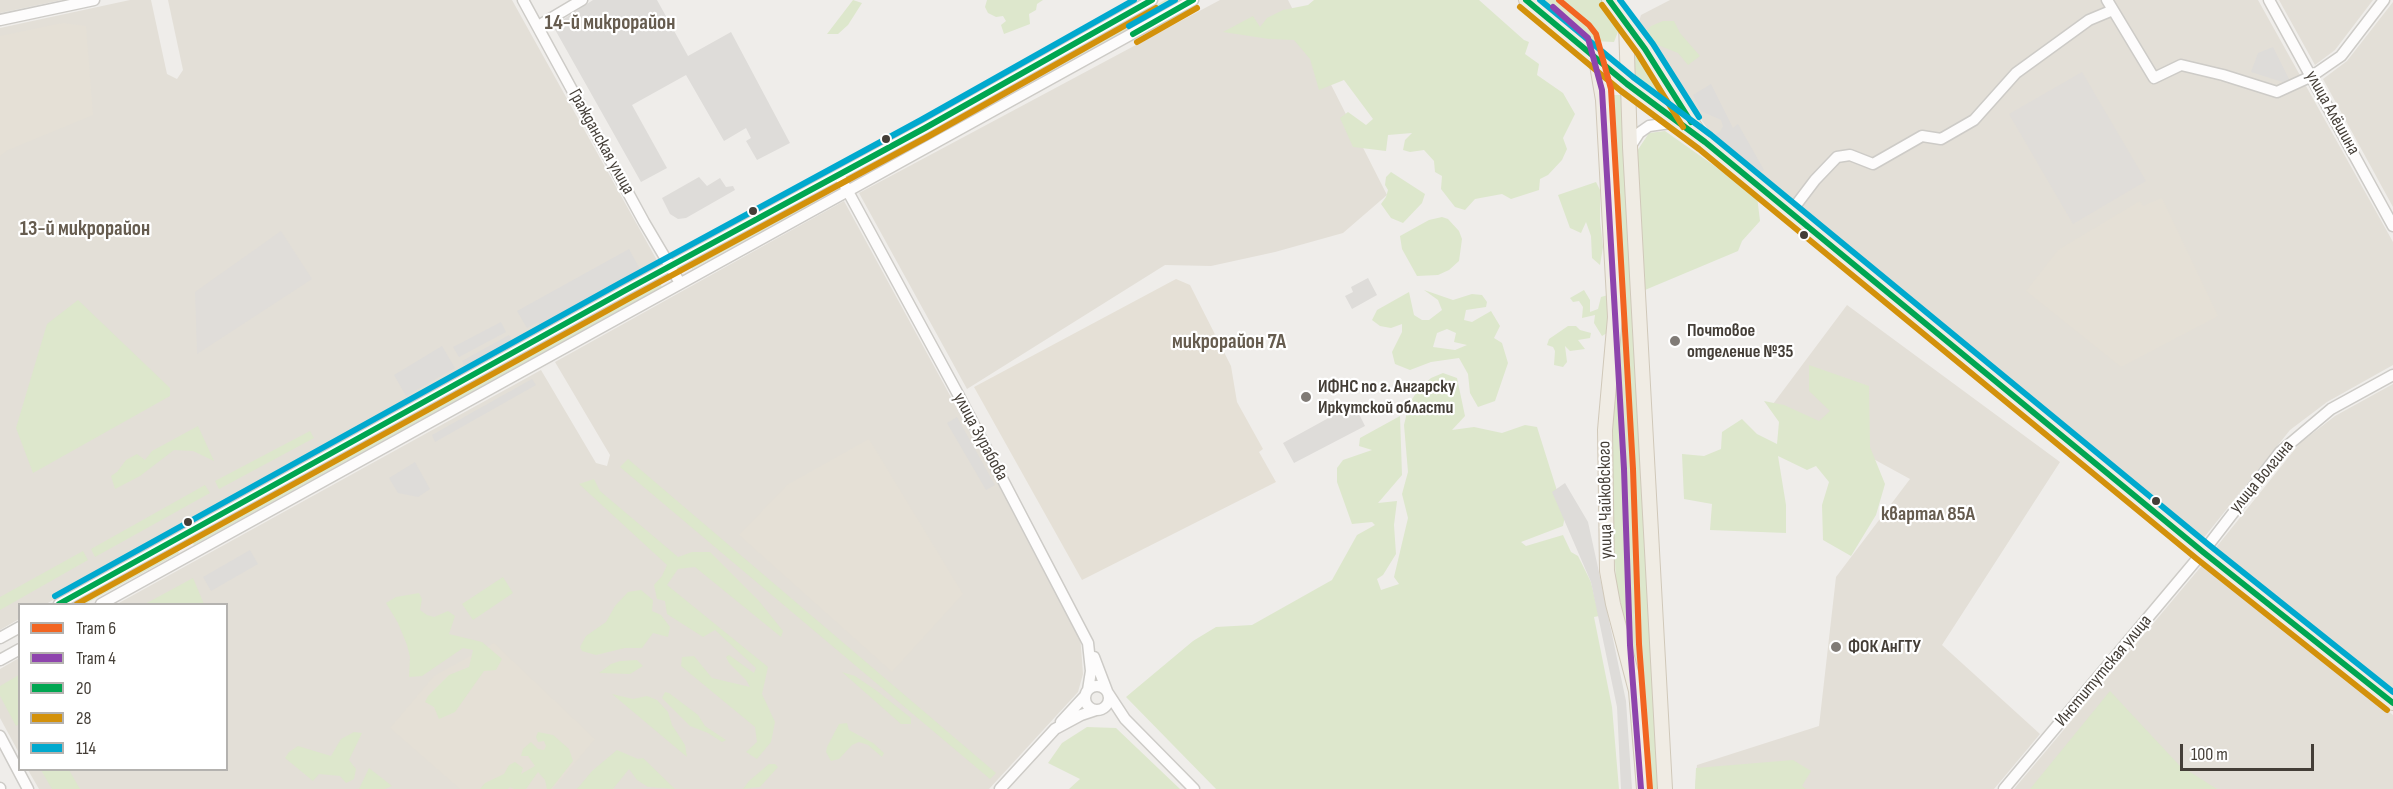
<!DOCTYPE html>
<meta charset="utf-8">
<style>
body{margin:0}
#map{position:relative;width:2393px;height:789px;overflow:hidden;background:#efedea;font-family:"Sofia Sans Condensed",sans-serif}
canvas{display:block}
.legend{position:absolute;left:18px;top:603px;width:210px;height:168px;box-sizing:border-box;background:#fff;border:2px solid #b4b2af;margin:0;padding:8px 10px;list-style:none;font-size:18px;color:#443e37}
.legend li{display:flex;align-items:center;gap:12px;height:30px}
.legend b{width:30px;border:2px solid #b4b2af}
.scale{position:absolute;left:2180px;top:744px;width:134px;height:27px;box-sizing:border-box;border:3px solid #443e37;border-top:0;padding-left:8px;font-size:18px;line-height:21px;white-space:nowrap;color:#443e37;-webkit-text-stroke:4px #fff;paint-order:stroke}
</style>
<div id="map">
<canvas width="2393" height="789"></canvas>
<ul class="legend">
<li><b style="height:8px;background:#f26522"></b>Tram 6</li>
<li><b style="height:8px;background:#8e44ad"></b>Tram 4</li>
<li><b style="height:8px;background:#00a651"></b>20</li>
<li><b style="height:8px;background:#d3910b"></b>28</li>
<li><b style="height:8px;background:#00a9ce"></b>114</li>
</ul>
<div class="scale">100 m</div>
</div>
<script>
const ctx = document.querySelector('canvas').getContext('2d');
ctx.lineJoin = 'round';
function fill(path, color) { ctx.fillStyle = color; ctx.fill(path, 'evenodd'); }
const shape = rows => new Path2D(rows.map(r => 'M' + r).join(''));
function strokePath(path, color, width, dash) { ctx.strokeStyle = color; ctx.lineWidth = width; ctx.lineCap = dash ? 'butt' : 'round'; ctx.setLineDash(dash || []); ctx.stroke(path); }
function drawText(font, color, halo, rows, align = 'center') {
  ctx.font = font + ' "Sofia Sans Condensed",sans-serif'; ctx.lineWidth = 4.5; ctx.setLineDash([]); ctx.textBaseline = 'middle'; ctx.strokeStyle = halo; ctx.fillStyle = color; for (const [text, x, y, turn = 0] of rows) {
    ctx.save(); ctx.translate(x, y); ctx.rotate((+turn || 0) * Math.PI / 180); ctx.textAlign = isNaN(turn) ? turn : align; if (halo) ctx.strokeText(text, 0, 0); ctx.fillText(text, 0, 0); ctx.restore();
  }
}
const residential = shape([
 [0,0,62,0,0,13],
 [130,0,151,0,167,74,177,79,183,70,168,0,512,0,659,264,46,604,20,604,19,619,0,630,0,28],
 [1220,0,1288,0,1387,195,1343,233,1275,252,1211,266,1165,265,967,389,859,193],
 [1670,0,2258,0,2393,242,2393,365,2327,402,2290,430,2202,540,1719,145,1637,28,1641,15],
 [2279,0,2373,0,2335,50,2315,65],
 [2393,2,2393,207,2323,79,2347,61],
 [844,201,1080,634,1083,674,1078,692,989,789,39,789,28,770,226,770,226,604,117,604,541,370,596,463,607,466,610,455,555,362],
 [1847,305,2060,462,1942,645,2040,734,1994,789,1695,789,1697,765,1819,726,1836,577,1910,479,1773,404],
 [2393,384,2393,695,2214,550,2300,443,2335,416],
 [2204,563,2393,715,2393,789,2014,789],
 [19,658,19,753,0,718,0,669]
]);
const industrial = shape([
 [2082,72,2146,181,2073,224,2009,114],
 [281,231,312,279,197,354,195,292]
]);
const education = shape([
 [63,23,86,26,93,115,8,150,0,156,0,36],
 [2162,198,2218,316,2121,367,2026,291,2058,250,2140,201,2143,206],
 [1176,279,1190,285,1231,366,1237,402,1263,449,1259,452,1276,482,1082,580,974,387],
 [869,439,963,594,892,672,739,535,787,485],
 [494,643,595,739,553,789,460,789,390,728,434,676]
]);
const green = shape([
 [853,0,862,3,848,25,838,34,827,34],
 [987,0,1043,0,1037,4,1036,10,1029,14,1030,24,1004,34,1001,25,1006,21,1003,16,996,17,988,13,985,7],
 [1165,0,1180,0,859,177,857,174],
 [1314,0,1479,0,1524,40,1529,42,1525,54,1539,64,1537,75,1563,93,1575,114,1563,138,1567,149,1562,160,1548,175,1540,179,1539,190,1511,199,1502,194,1475,199,1465,210,1455,207,1441,189,1442,176,1435,172,1434,161,1424,150,1410,152,1403,150,1405,140,1412,133,1388,135,1386,151,1353,147,1340,118,1348,112,1366,125,1373,119,1344,80,1319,90,1310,59,1294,40,1269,39,1223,32,1253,16,1260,27,1267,18,1283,10,1308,5],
 [1544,0,1601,0,1621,24,1614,42,1593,41],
 [1663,21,1674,21,1680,33,1700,56,1688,65,1678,53,1653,43,1644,33,1651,26],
 [1631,38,1686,122,1633,81],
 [1609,95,1623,95,1659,789,1647,789,1641,689,1616,583,1610,455],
 [1665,131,1757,196,1760,221,1742,241,1738,251,1645,290,1635,154,1649,133],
 [1391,172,1425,194,1422,203,1403,223,1391,218,1381,204,1386,197,1388,190,1385,185,1386,177],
 [1596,182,1600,190,1600,220,1603,247,1600,265,1592,258,1591,236,1586,222,1581,233,1570,228,1558,195],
 [828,189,830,194,692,269,689,264],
 [1442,217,1448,219,1459,231,1462,239,1459,261,1449,270,1438,275,1417,276,1402,249,1400,236,1429,220],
 [659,281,662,287,194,545,191,541],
 [1424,290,1453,300,1472,294,1482,295,1487,302,1486,307,1466,310,1464,320,1472,322,1491,311,1500,326,1494,338,1502,343,1508,363,1495,401,1478,407,1470,393,1468,374,1459,358,1431,362,1410,370,1395,364,1392,352,1402,332,1402,324,1391,328,1380,326,1372,320,1377,310,1409,292,1414,315,1422,320,1429,320,1442,310,1438,300],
 [1447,329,1456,333,1454,342,1467,345,1455,350,1433,347,1437,333],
 [1584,290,1590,300,1590,312,1598,309,1601,297,1608,295,1610,304,1607,333,1602,336,1594,323,1595,315,1582,318,1583,307,1579,301,1573,302,1570,298],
 [78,300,170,388,170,396,33,473,16,428,47,324],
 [1568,326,1576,326,1580,330,1591,333,1590,338,1578,340,1585,349,1570,351,1565,346,1567,362,1563,367,1554,365,1555,351,1553,347,1547,345,1549,339],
 [1809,365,1869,386,1870,447,1885,484,1876,515,1851,556,1823,540,1822,505,1829,482,1816,466,1807,470,1778,456,1786,505,1786,533,1710,530,1712,504,1684,499,1682,454,1704,456,1721,449,1722,432,1742,419,1757,434,1777,444,1779,422,1764,401,1784,405,1819,421,1830,411,1809,391],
 [1443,373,1457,378,1465,416,1452,430,1474,427,1502,433,1525,425,1537,427,1565,516,1563,526,1521,542,1526,546,1563,535,1571,552,1578,556,1591,582,1599,616,1594,617,1612,707,1619,789,1216,789,1126,697,1193,641,1216,627,1252,625,1332,580,1357,535,1375,525,1372,522,1352,524,1337,482,1337,468,1343,460,1372,450,1359,446,1360,438,1400,416,1402,475,1378,503,1397,501,1394,525,1396,554,1383,575,1377,579,1381,590,1399,584,1394,577,1408,518,1402,494,1408,472,1404,425,1409,404,1418,390,1431,378],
 [198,426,214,461,193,451,174,450,140,476,115,489,111,476,117,472,126,460,137,454,145,460,152,451],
 [310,431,314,438,219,489,215,481],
 [628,459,996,773,990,779,620,467],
 [594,479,600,491,678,557,692,552,710,552,759,601,783,631,781,637,695,567,678,569,667,585,768,667,762,694,775,722,771,742,757,759,746,752,757,742,755,727,681,666,682,657,694,656,712,678,750,687,746,680,729,663,726,657,729,655,754,673,756,668,715,630,703,637,667,614,665,601,657,599,654,585,662,576,667,565,579,484],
 [205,485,210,493,95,557,91,549],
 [177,549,179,553,85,604,75,604],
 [83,551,88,560,0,610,0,597],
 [503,577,513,593,473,620,462,604],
 [193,578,204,604,145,604],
 [641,590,653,600,652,611,661,615,670,627,668,637,653,633,642,648,625,648,596,655,582,651,580,647,586,636,606,622,615,606,628,592],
 [419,593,422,599,420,610,427,615,434,617,448,611,455,616,449,634,482,642,502,659,496,670,484,671,455,712,439,719,434,707,425,702,428,696,449,675,469,667,473,650,463,648,422,676,409,677,410,657,407,645,398,623,386,603,396,597],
 [637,660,643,666,630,674,599,673,611,664,620,661],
 [842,672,855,676,877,691,911,718,911,724,901,724],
 [19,675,19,724,16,726,0,696,0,686],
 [2110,691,2179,765,2217,789,2030,789],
 [665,692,669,693,698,715,705,726,726,740,722,742,708,733,690,726,662,698],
 [612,694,633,699,647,696,657,700,668,712,672,725,685,745,687,757],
 [847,723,849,730,873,743,884,753,882,757,868,745,859,742,852,745,839,759,831,761,826,752,827,747,839,724],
 [1087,727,1116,728,1180,789,1069,789,1080,779,1048,763,1062,743],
 [354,732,362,733,349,760,356,769,354,779,346,783,340,776,319,774,313,781,285,758,289,752,298,746,331,756,341,739],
 [538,732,553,735,569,749,573,761,551,789,547,789,545,780,538,772,526,789,514,789,510,787,508,789,480,789,485,783,504,774,509,765,515,762,523,768,521,774,535,766,528,756,521,756,523,749,531,742,538,749,544,750,546,746,544,741,538,742,536,737],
 [617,750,638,759,643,758,675,789,648,787,637,780,629,769,613,789,577,789,592,771],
 [1793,760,1811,771,1802,786,1806,789,1695,789,1696,768],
 [769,764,775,764,778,767,760,787,743,789,749,781],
 [369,768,392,786,385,789,359,789],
 [41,770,69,770,80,789,52,789]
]);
const parking = shape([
 [593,0,657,0,688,56,731,32,790,143,757,160,746,141,751,138,746,128,724,141,686,75,632,105,667,168,641,182,553,26],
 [2273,47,2292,85,2251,72,2258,53],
 [1711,84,1733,128,1738,124,1764,170,1754,176,1710,137,1720,132,1723,126,1721,120,1701,111,1693,95],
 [699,177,707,186,720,178,726,187,733,186,735,190,686,218,678,219,670,214,662,198],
 [629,249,642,273,545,328,542,329,538,322,527,328,517,311],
 [1368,278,1377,295,1352,309,1345,296,1353,292,1351,287],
 [501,322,506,332,459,357,453,347],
 [509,335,516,347,481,366,475,368,464,365,462,361],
 [442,346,455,368,406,396,394,375],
 [532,379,536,385,435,442,432,435],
 [1354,404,1365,426,1294,463,1283,443],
 [957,417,995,485,986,490,947,423],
 [415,462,430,489,418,497,398,493,389,478],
 [1565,483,1588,522,1597,563,1626,701,1632,789,1621,789,1617,707,1591,582,1552,492],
 [250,550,258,564,211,591,203,577]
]);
const minor = shape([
 [523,0,644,222,680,283],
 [2107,0,2154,78,2181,65,2223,75,2277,92,2312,76,2341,56,2384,0],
 [2269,0,2393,226],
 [0,20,94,0],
 [538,26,582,0],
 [1630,147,1639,133,1649,126,1677,122],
 [839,175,959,396,1088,643,1091,671,1088,690],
 [1790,213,1815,180,1837,157,1850,155,1873,164,1922,136,1941,139,1974,120,2016,73,2089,20,2113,10],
 [59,604,626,290,925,128,1152,0],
 [101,604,1193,0],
 [0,638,20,627],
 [1094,657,1107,691],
 [0,660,20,649],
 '1085 698a12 12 0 1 1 24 0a12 12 0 1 1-24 0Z',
 [1108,693,1125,719,1194,789],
 [1061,722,1085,696],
 [0,736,28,789],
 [0,788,0,789],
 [1000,789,1055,729,1081,715,1096,710],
 [2004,789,2203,552,2280,452,2331,409,2393,375]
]);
const major = shape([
 [1526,0,1627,84,1705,142,2203,552,2393,703],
 [1609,0,1645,49,1699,133],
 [1626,23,1630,147,1665,789],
 [1596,59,1603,100,1615,317,1605,430,1607,571,1613,604,1636,691,1644,789]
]);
const bus1 = shape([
 [1526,0,1627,84,1705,142,2203,552,2393,703],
 [1609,0,1645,49,1691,122],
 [1133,34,1193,0],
 [59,604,626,290,925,128,1152,0]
]);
const bus2 = shape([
 [1602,5,1638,54,1683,127],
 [1520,7,1621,91,1699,149,2197,559,2387,710],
 [1137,42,1197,8],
 [77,604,630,298,929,136,1156,8]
]);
const bus3 = shape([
 [1540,0,1633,77,1711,135,2209,545,2393,692],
 [1620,0,1653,44,1699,117],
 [1129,26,1175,0],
 [55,596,622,282,921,120,1134,0]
]);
const tram1 = shape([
 [1559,0,1589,25,1596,34,1611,89,1633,469,1639,644,1650,789]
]);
const tram2 = shape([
 [1553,7,1588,38,1602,90,1624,469,1630,645,1641,789]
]);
const markers = [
 [886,139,5,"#443e37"],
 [753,211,5,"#443e37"],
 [1804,235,5,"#443e37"],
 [1675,341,6,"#807b76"],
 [1306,397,6,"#807b76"],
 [2156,501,5,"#443e37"],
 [188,522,5,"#443e37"],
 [1836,647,6,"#807b76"]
];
const streetNames = [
 ["улица Алёшина",2332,113,61],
 ["Гражданская улица",601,142,61],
 ["улица Зурабова",980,437,62],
 ["улица Волгина",2262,477,-50],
 ["улица Чайковского",1606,500,-91],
 ["Институтская улица",2104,671,-50]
];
const poiNames = [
 ["Почтовое",1687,331],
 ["отделение №35",1687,352],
 ["ИФНС по г. Ангарску",1318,387],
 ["Иркутской области",1318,408],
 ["ФОК АнГТУ",1848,647]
];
const neighbourhoodNames = [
 ["квартал 85А",1928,515]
];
const quarterNames = [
 ["14-й микрорайон",610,24],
 ["13-й микрорайон",85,230],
 ["микрорайон 7А",1229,343]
];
fill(residential, '#e3dfd7');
fill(industrial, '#e0ddd9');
fill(education, '#e5e0d6');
fill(green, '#dde7cc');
fill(parking, '#dedcd9');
strokePath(minor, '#cdcbc7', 13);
strokePath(major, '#d0c8b9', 16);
strokePath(minor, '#fdfcfc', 10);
strokePath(major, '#f0ece4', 14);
strokePath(bus1, '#00a651', 6);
strokePath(bus2, '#d3910b', 6);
strokePath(bus3, '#00a9ce', 6);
strokePath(tram1, '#f26522', 6);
strokePath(tram2, '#8e44ad', 6);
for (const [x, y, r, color] of markers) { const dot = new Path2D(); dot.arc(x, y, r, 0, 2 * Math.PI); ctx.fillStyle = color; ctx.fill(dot); strokePath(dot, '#fff', 2); }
drawText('18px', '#443e37', '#fff', streetNames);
drawText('bold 18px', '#443e37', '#fff', poiNames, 'left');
drawText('bold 20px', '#665c4f', '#fff', neighbourhoodNames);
drawText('bold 21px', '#665c4f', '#fff', quarterNames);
</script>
